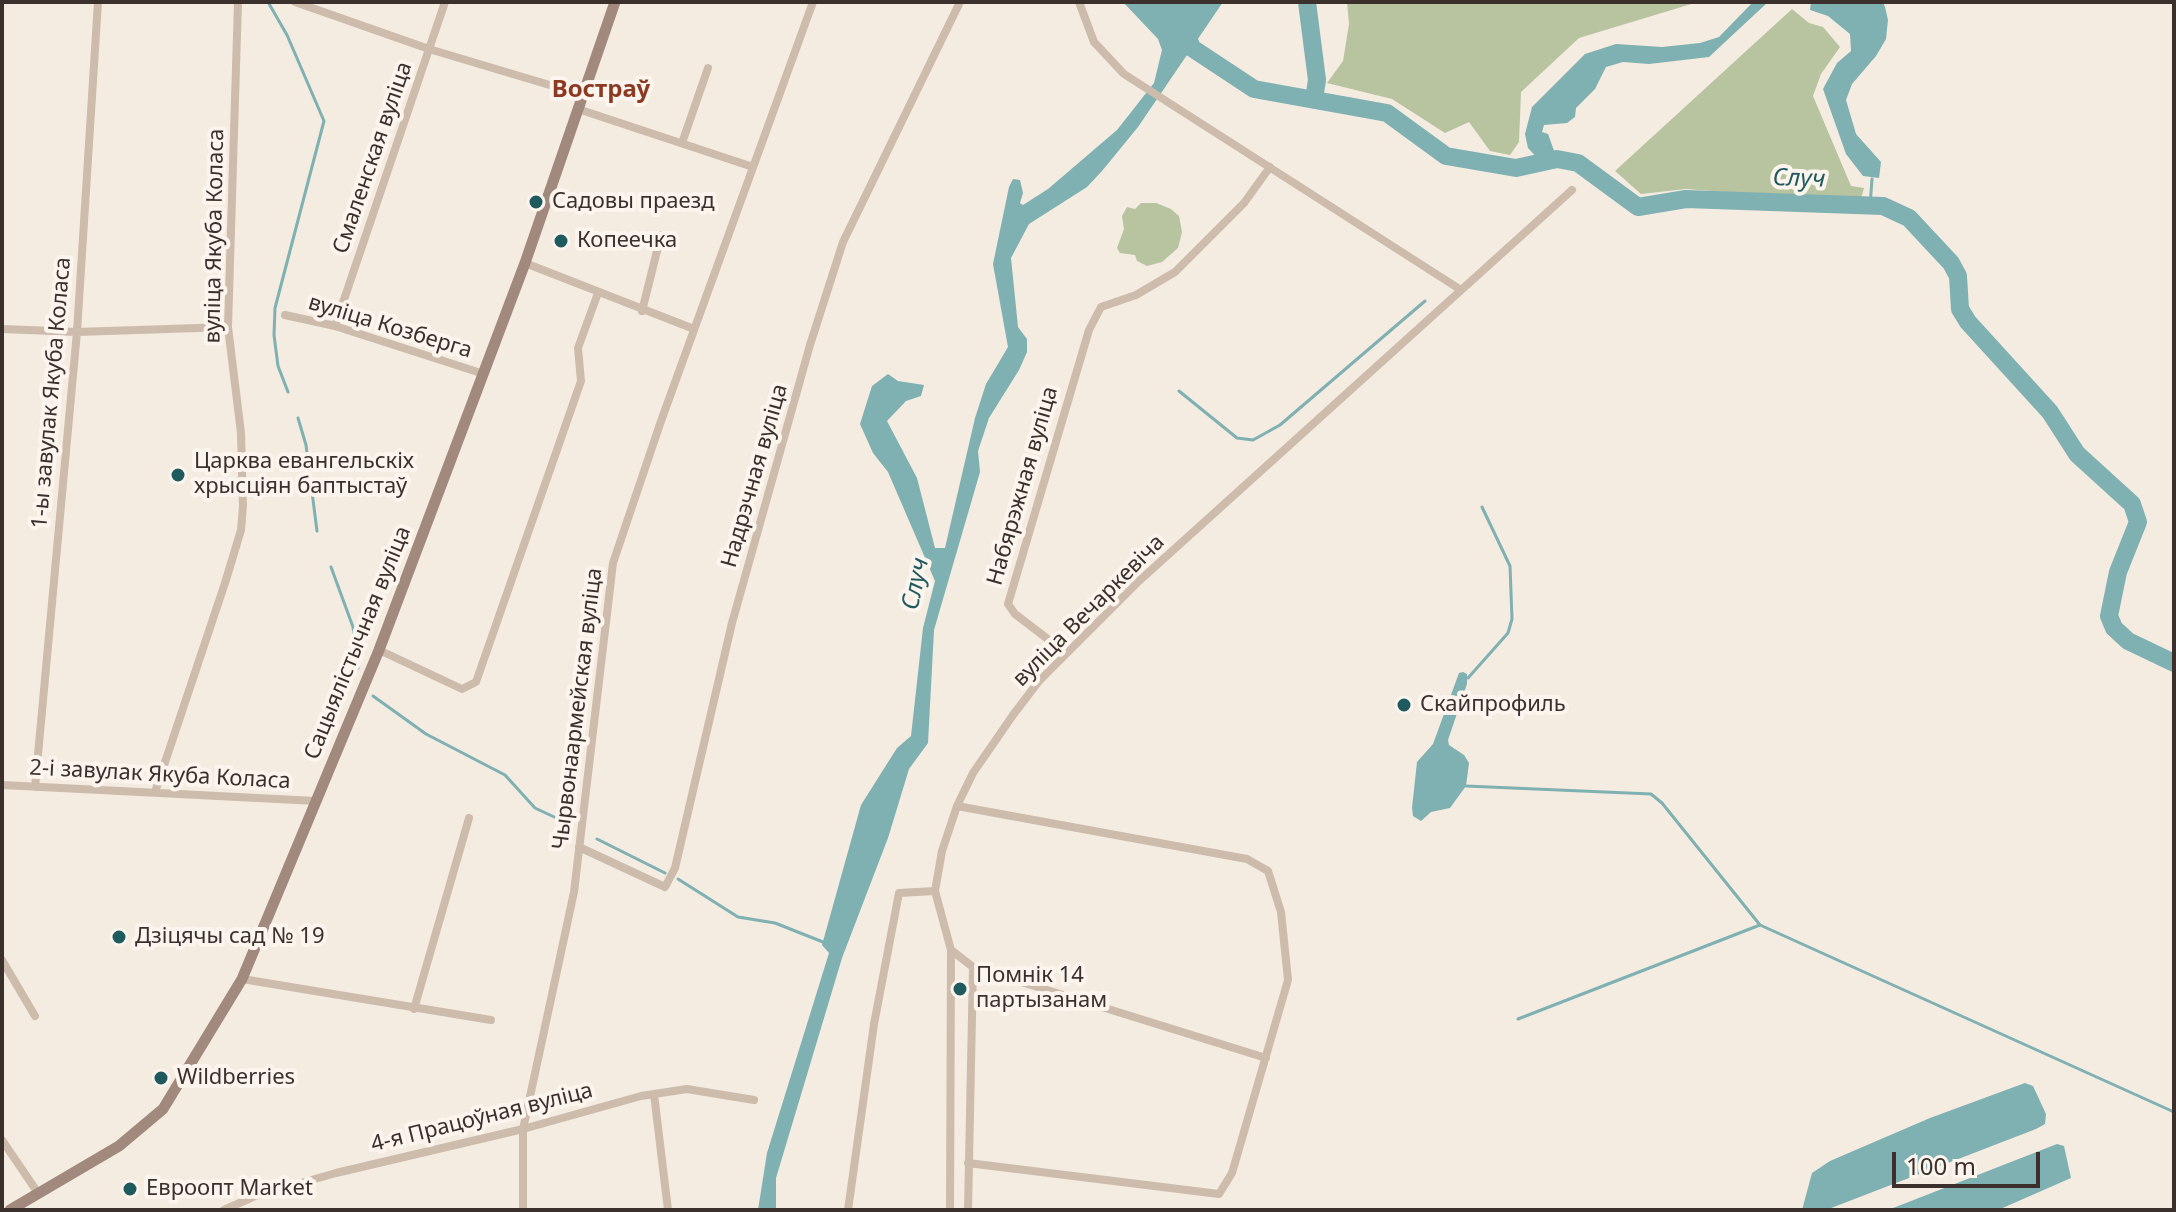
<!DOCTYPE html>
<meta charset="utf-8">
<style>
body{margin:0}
#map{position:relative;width:2176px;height:1212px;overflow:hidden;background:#f4ebe1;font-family:"Noto Sans",sans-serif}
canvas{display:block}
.frame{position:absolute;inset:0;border:4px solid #3b302b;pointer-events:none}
.scale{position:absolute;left:1892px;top:1152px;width:148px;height:36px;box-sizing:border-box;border:4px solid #3b302b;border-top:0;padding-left:10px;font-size:24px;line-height:28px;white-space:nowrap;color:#3b302b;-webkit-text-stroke:6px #fbf5ee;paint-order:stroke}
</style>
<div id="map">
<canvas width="2176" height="1212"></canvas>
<div class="frame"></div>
<div class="scale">100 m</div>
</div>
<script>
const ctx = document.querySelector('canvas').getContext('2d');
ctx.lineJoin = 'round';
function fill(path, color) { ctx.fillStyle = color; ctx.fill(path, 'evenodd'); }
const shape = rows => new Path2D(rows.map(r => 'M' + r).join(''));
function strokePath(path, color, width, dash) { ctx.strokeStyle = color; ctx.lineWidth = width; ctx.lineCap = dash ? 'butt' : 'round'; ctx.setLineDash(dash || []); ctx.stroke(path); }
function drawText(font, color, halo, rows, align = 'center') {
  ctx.font = font + ' "Noto Sans",sans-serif'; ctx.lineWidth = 8; ctx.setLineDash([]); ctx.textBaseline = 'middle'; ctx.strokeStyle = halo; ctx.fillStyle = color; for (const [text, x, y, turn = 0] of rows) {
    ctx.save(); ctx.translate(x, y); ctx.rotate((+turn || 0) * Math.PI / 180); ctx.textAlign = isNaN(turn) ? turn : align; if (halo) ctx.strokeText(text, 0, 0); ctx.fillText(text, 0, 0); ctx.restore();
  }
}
const green = shape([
 [1347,2,1698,2,1579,38,1521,92,1519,142,1510,155,1490,151,1469,122,1445,133,1392,99,1327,83,1343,61,1349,24],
 [1792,9,1809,23,1823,27,1840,47,1821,74,1813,96,1851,186,1864,188,1860,202,1686,189,1641,194,1615,171],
 [1141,203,1156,203,1171,209,1179,216,1182,232,1178,248,1162,262,1147,266,1137,261,1135,255,1120,253,1117,248,1124,229,1122,216,1127,207,1135,209]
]);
const water = shape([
 [1123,2,1223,2,1138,127,1102,171,1087,187,1029,224,1011,258,1018,327,1027,339,1027,352,1019,370,989,418,978,451,980,472,934,630,928,743,909,769,888,838,842,958,776,1178,776,1210,758,1210,767,1153,829,953,822,945,861,805,897,748,911,736,923,628,935,581,888,472,873,453,860,424,872,386,888,374,898,381,924,385,921,396,906,401,887,421,917,478,935,548,945,548,975,418,986,384,1008,347,993,264,1009,187,1013,179,1020,180,1023,193,1020,203,1023,205,1048,189,1117,130,1154,83,1162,50,1158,39],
 [1753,2,1768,2,1709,57,1649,64,1623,62,1606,67,1595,89,1576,108,1575,117,1567,123,1544,125,1542,132,1548,134,1557,159,1541,162,1528,148,1525,134,1532,107,1585,54,1616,44,1662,47,1700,43,1719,37],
 [1811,2,1883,2,1885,7,1888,20,1886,39,1876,56,1852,84,1846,100,1856,134,1881,162,1879,178,1863,176,1846,154,1823,89,1837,63,1851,51,1850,34,1828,16,1810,10],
 [1463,672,1467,674,1467,684,1448,740,1449,745,1464,755,1469,763,1466,786,1450,808,1431,812,1421,821,1413,816,1412,808,1417,762,1433,744,1459,673],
 [2025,1083,2033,1086,2046,1114,2045,1124,2036,1129,1826,1210,1802,1210,1812,1173,1830,1161,1930,1118],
 [2057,1144,2064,1146,2071,1178,1998,1210,1888,1210]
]);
const stream = shape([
 [268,2,287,35,324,121,275,308,274,335,278,366,288,392],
 [1870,206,1872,179],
 [1179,391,1237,438,1253,440,1280,425,1425,301],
 [298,418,306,445,317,531],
 [331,567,353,627,358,668],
 [1468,678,1508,633,1512,619,1510,566,1482,507],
 [373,696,426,734,505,775,535,808,567,823],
 [1466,786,1651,794,1662,803,1760,925,2174,1112],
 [597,839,665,873],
 [678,879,738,917,775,923,823,942],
 [1518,1019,1760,925]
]);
const river = shape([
 [1307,2,1317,80,1314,99],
 [1183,26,1192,48,1254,89,1387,113,1446,156,1516,168,1557,159,1578,163,1638,207,1686,199,1883,206,1909,218,1951,263,1958,276,1960,309,1968,322,2050,412,2077,454,2132,504,2138,522,2118,572,2109,616,2114,628,2128,641,2174,663]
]);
const street = shape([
 [295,2,429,49,583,95],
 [1079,2,1094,42,1124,74,1461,290],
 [578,109,753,167],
 [682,143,708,68],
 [525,263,694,329],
 [642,311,661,235],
 [285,315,335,326,484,374],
 [335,326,445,2],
 [2,329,77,332,228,327],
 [379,650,462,689,476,682,581,381,578,348,598,293],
 [1066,653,1015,614,1008,604,1089,330,1101,307,1136,295,1175,272,1244,203,1270,167],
 [2,785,316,801],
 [35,787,77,332,98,2],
 [155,792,225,583,241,530,243,506,241,433,228,327,238,2],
 [957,806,1247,859,1268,871,1281,912,1288,980,1232,1173,1219,1194,968,1163],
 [579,847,665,887,675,868,732,623,810,345,843,242,960,2],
 [935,891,951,950,950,1210],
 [951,950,973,967,1266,1058],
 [2,960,35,1016],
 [242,979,491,1020],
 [414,1009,469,818],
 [654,1094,668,1210],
 [2,1140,38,1193],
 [224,1210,255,1196,336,1173,523,1129,641,1096,687,1089,754,1100],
 [523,1210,523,1129,574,892,613,563,661,421,813,2],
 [848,1210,874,1024,899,893,935,891,942,851,957,806,973,773,1013,715,1039,681,1139,581,1572,190],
 [968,1210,973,967]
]);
const secondary = shape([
 [10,1210,119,1146,163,1109,242,979,379,650,525,263,615,2]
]);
const markers = [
 [536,202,8,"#1f5a5e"],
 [561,241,8,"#1f5a5e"],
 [178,475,8,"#1f5a5e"],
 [1404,705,8,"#1f5a5e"],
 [119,937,8,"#1f5a5e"],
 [960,989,8,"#1f5a5e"],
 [161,1078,8,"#1f5a5e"],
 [130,1189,8,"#1f5a5e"]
];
const streetNames = [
 ["Смаленская вуліца",373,158,-71],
 ["вуліца Якуба Коласа",215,236,-89],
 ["вуліца Козберга",390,327,17],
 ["1-ы завулак Якуба Коласа",52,393,-85],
 ["Надрэчная вуліца",755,476,-74],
 ["Набярэжная вуліца",1023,486,-74],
 ["вуліца Вечаркевіча",1089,611,-45],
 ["Сацыялістычная вуліца",358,643,-68],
 ["Чырвонаармейская вуліца",578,709,-83],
 ["2-і завулак Якуба Коласа",160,775,3],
 ["4-я Працоўная вуліца",482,1118,-14]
];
const poiNames = [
 ["Садовы праезд",552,202],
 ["Копеечка",577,241],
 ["Царква евангельскіх",194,462],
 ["хрысціян баптыстаў",194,487],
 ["Скайпрофиль",1420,705],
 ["Дзіцячы сад № 19",135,937],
 ["Помнік 14",976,976],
 ["партызанам",976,1001],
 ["Wildberries",177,1078],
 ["Евроопт Market",146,1189]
];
const neighbourhoodNames = [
 ["Востраў",601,90]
];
const waterNames = [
 ["Случ",1799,179,2],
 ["Случ",916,584,-78]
];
fill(green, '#b8c4a0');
fill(water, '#7fb0b2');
strokePath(stream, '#7fb0b2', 3);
strokePath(river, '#7fb0b2', 18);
strokePath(street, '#cdbbac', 8);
strokePath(secondary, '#a18a7d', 11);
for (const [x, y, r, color] of markers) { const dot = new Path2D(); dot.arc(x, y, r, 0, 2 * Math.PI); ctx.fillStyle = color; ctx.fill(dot); strokePath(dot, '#fbf5ee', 3); }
drawText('22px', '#3b302b', '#fbf5ee', streetNames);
drawText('22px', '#3b302b', '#fbf5ee', poiNames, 'left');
drawText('bold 24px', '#8c3b22', '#fbf5ee', neighbourhoodNames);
drawText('italic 24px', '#1f5a5e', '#fbf5ee', waterNames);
</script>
